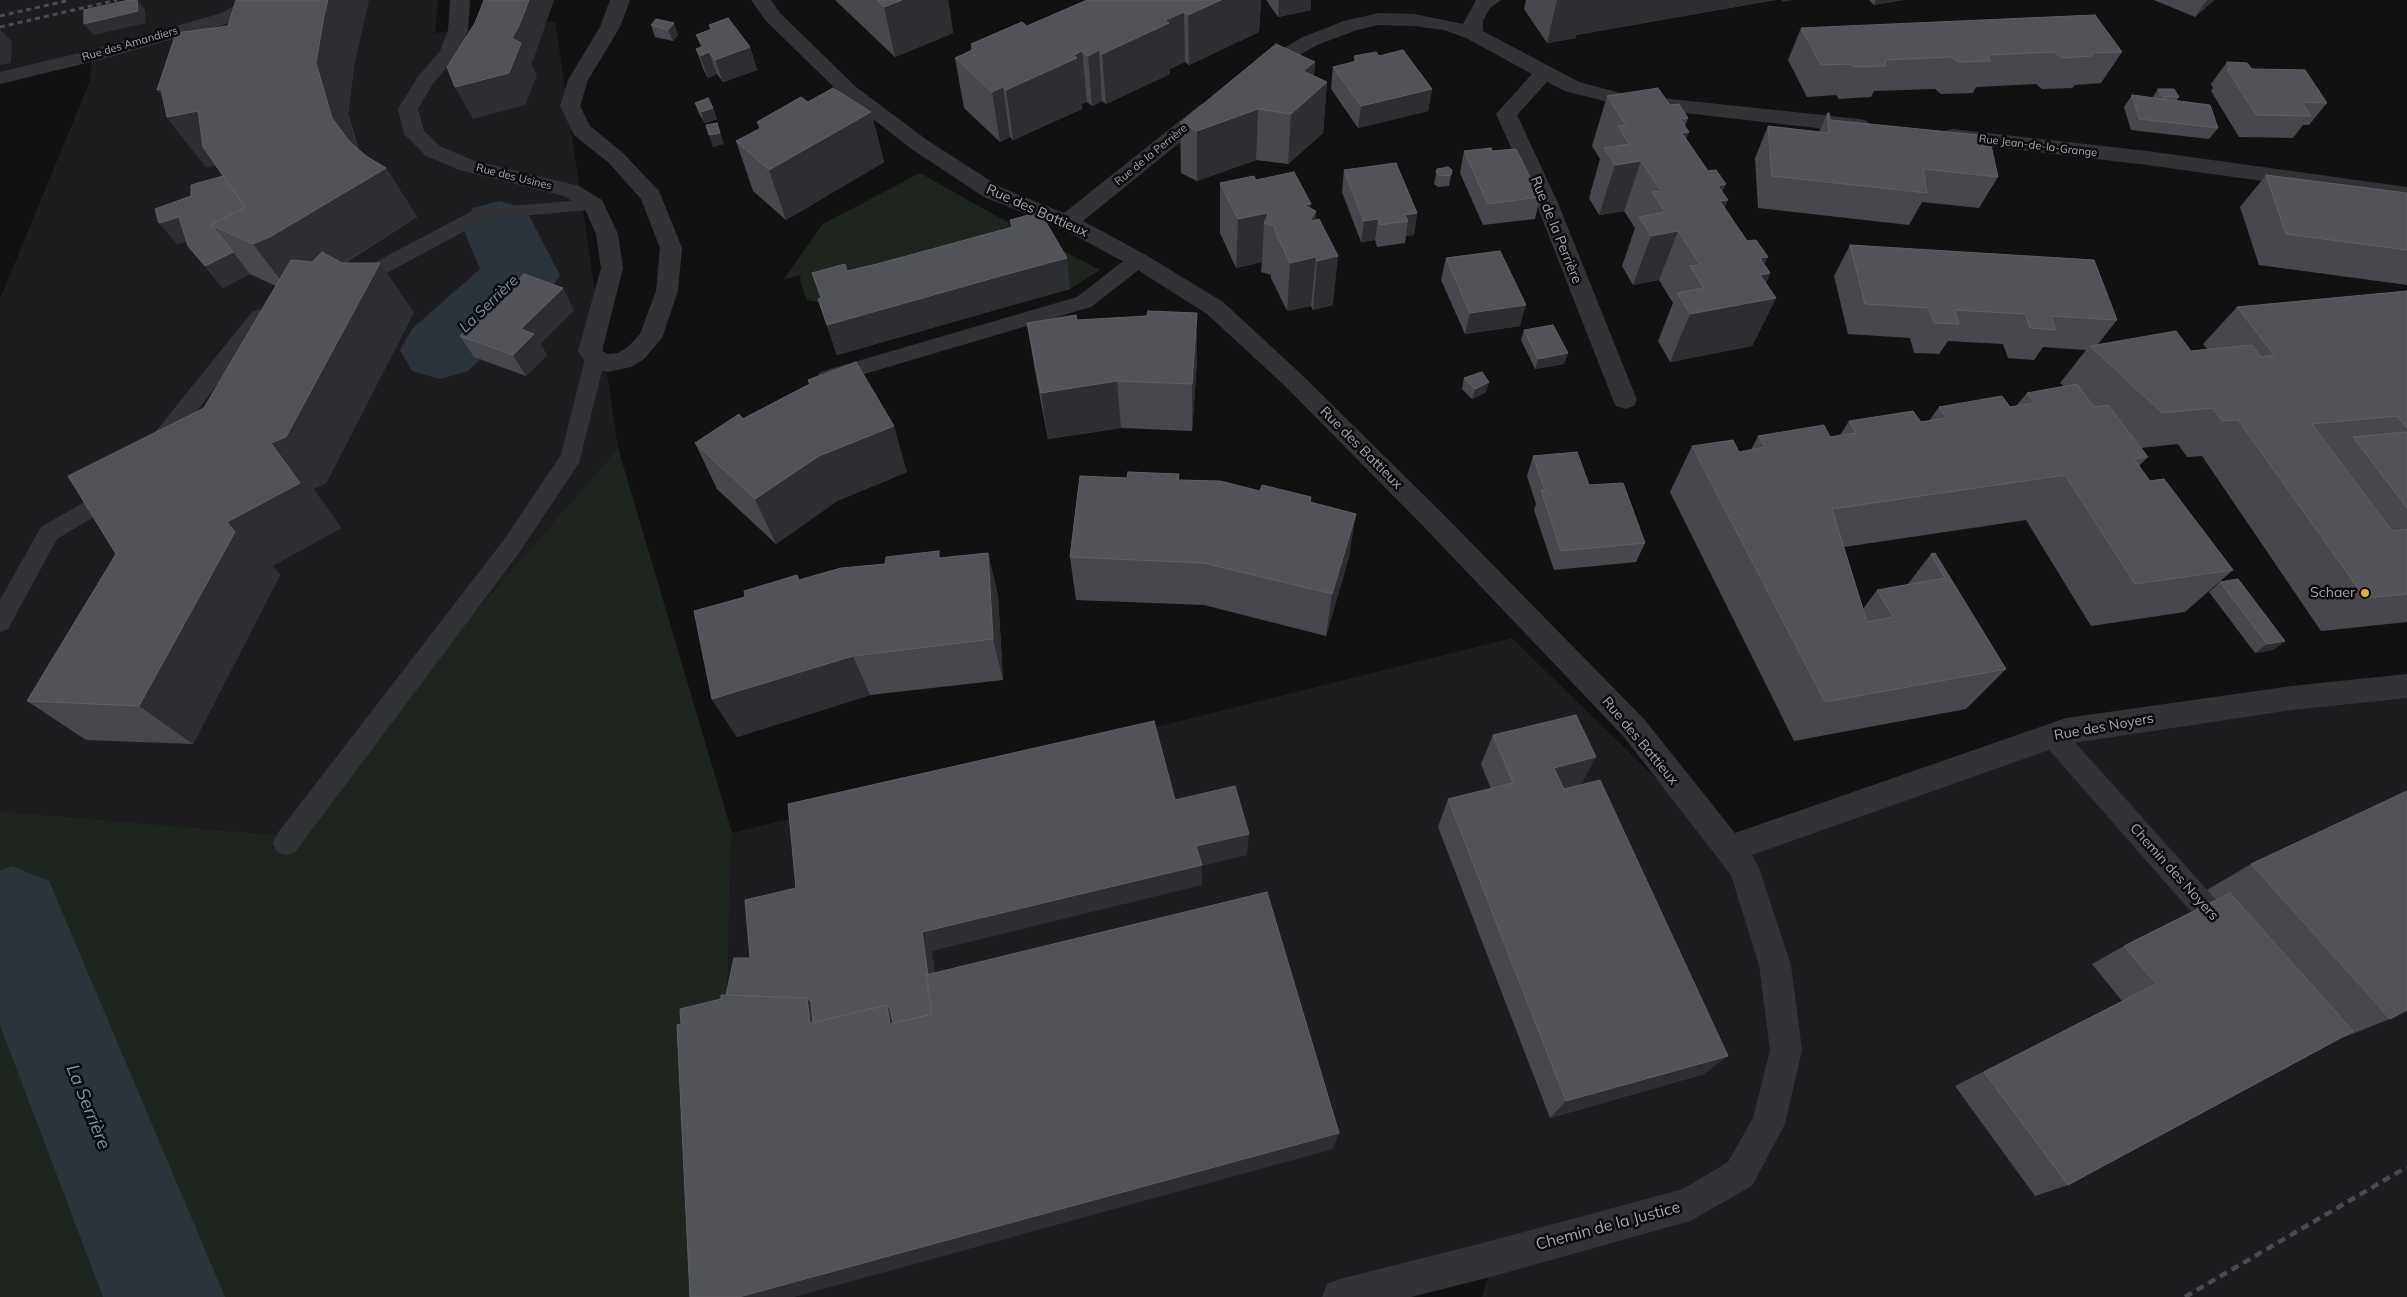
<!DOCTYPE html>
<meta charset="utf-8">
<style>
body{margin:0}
canvas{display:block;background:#111112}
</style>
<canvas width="2407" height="1297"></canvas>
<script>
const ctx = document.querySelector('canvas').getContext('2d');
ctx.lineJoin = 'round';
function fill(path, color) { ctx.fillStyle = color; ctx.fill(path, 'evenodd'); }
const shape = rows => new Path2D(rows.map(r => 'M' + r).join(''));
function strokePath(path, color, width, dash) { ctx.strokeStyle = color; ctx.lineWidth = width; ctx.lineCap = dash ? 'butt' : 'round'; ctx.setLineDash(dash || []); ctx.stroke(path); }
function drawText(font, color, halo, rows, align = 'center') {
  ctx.font = font + ' Mulish,sans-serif'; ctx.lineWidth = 5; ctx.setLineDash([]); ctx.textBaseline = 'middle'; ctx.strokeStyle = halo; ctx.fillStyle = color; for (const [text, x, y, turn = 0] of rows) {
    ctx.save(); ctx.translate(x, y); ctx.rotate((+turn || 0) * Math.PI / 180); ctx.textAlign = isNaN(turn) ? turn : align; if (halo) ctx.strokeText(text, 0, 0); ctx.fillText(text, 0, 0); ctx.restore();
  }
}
const built = shape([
 [0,0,438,0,435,33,555,21,618,448,281,835,0,811,0,299,90,81,92,56,0,73],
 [1512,638,1728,849,2066,731,2407,686,2407,1297,1482,1297,1494,1258,1340,1297,719,1297,732,833]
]);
const green = shape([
 [920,173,998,217,1100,270,1070,289,1058,266,822,303,807,300,800,280,801,275,784,279,823,224],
 [618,448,732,833,718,1297,0,1297,0,811,281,835]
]);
const river = shape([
 [499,201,525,208,560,275,548,294,468,371,440,379,412,371,400,350,412,329,480,269,462,226,473,208,499,201],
 [12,866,49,881,225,1297,103,1297,0,1025,0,871,12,866]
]);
const service = shape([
 [594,199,601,201,603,205,601,209,487,219,361,287,354,289,347,287,344,282,347,277,476,209,594,199],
 [1138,253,1145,255,1148,260,1145,265,1091,307,827,385,820,382,817,377,820,372,1077,297,1131,255,1138,253],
 [282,302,289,304,292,309,289,314,266,322,164,453,156,455,148,453,145,447,148,441,252,312,282,302],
 [595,352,602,354,605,359,579,463,519,553,295,852,286,855,277,852,273,843,277,834,503,541,561,455,585,359,588,354,595,352],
 [116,484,124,487,127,493,124,499,57,539,8,629,0,632,0,600,41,527,116,484],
 [2053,725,2062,728,2235,921,2238,930,2235,939,2225,943,2215,939,2044,744,2041,736,2044,728,2053,725]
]);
const minor = shape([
 [243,0,266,0,236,21,99,60,0,84,0,72,87,51,222,13,243,0],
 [450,0,470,0,468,30,459,53,432,85,418,109,424,131,440,146,472,160,579,186,602,200,618,234,623,268,602,351,608,354,618,353,628,347,640,334,656,291,660,248,641,199,609,163,574,135,560,106,568,80,600,27,610,0,630,0,620,27,588,80,580,106,590,126,623,153,659,191,682,248,678,291,662,338,644,359,631,367,608,372,587,365,578,351,601,268,596,234,585,209,564,196,459,170,426,156,404,134,398,109,417,78,440,51,448,30,450,0],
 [751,0,771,0,780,13,856,87,927,140,1000,187,1064,213,1201,104,1208,103,1215,104,1218,109,1215,114,1083,221,1146,255,1223,302,1301,374,1443,514,1644,719,1735,833,2066,718,2292,686,2407,674,2407,698,2292,710,2066,744,1752,855,1759,868,1791,965,1802,1050,1785,1124,1752,1186,1690,1221,1494,1276,1411,1297,1322,1297,1327,1284,1340,1279,1494,1240,1683,1189,1728,1162,1753,1118,1770,1050,1759,965,1731,875,1624,737,1425,528,1285,386,1207,314,1130,265,1059,227,984,197,913,150,842,95,766,21,751,0],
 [1476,0,1501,0,1490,8,1483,21,1483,31,1579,82,1624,94,1860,119,1867,121,1870,126,1867,131,1860,133,1624,106,1565,91,1547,82,1517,115,1558,203,1637,400,1634,406,1625,409,1616,406,1613,400,1536,203,1496,114,1532,74,1466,38,1444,30,1414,26,1379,25,1357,30,1317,45,1268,73,1261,75,1254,73,1251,69,1254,65,1303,37,1344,21,1379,13,1414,14,1463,24,1476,0],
 [1952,129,2147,151,2407,187,2407,201,2147,165,1945,141,1942,136,1945,131,1952,129]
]);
const railFar1 = shape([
 [0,16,70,0],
 [0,27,117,0]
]);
const rail = shape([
 [2185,1297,2407,1167]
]);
const wall = shape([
 [835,0,948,0,953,33,895,57],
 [1261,0,1259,32,1189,65,1185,62,1176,66,1170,69,1170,74,1106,104,1102,101,1092,106,1087,102,1081,104,1082,109,1013,140,1010,137,1000,142,964,108,955,58,971,50,971,44,1027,26],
 [1266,0,1311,0,1311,10,1278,17],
 [1526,0,1775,0,1576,35,1576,38,1547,43,1524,9],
 [1869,0,1903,0,1874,5],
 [2154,0,2214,0,2195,17],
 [656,19,678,35,673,41,655,37,651,25],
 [709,25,750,47,757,70,723,82,717,74,708,78,704,71,696,49,701,47,696,35,710,30],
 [1801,28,2122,52,2101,83,2075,85,2072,88,2042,89,2036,84,1976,87,1973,93,1941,94,1935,89,1874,91,1871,97,1839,99,1836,95,1807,97,1788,60],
 [1354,56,1379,56,1432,89,1428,111,1358,128,1331,89,1333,67,1354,62],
 [1315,62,1314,76,1327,82,1323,133,1288,164,1256,160,1197,181,1181,173,1180,123],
 [2227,62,2252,69,2327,103,2309,125,2303,125,2293,138,2239,137,2211,91,2213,88,2211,84],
 [354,67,348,114,359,150,366,156,386,168,417,217,345,263,414,312,326,483,313,489,341,528,272,566,280,575,193,744,86,740,27,701,204,408,276,286,250,274,223,288,188,246,187,241,177,244,191,196,223,176,215,165,206,167,167,117],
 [2158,89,2179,97,2176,101,2218,128,2209,139,2131,130,2124,107,2132,95,2152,98],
 [1607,96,1670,105,1688,118,1685,126,1686,140,1723,193,1724,208,1770,273,1766,283,1776,298,1752,346,1670,362,1658,341,1673,303,1659,280,1633,285,1622,266,1635,228,1624,211,1599,215,1589,198,1600,159,1592,146],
 [808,102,871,112,884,162,786,220,753,191,736,141,759,129,757,122],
 [695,103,713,108,717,119,705,123,699,114],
 [1827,114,1830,120,1998,177,1979,208,1922,202,1909,225,1758,208,1755,158,1768,126,1819,132],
 [1464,151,1492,151,1540,197,1535,219,1483,225,1460,173],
 [1437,169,1452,170,1449,186,1438,187,1434,184],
 [1344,170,1417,213,1414,235,1406,236,1405,243,1377,247,1375,240,1361,242,1342,192],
 [2266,175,2407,193,2407,285,2259,265,2240,207],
 [1256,180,1316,211,1315,220,1333,305,1313,310,1311,306,1287,311,1271,278,1271,275,1261,272,1262,262,1236,268,1220,233,1220,183],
 [1010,220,1070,289,1009,306,837,355,818,299,820,298,812,273,847,271,877,264,1011,227],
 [1850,245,2117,320,2098,344,2191,351,2207,349,2203,344,2237,307,2407,291,2407,622,2321,631,2202,456,2187,457,2178,444,2141,448,2148,457,2139,466,2150,481,2233,570,2185,612,2091,626,2026,520,1844,547,1863,609,1877,590,1907,585,1931,554,2006,669,1966,709,1794,741,1670,492,1692,446,1739,452,1751,450,1758,436,1830,437,1840,435,1849,421,1921,422,1929,421,1939,407,2010,407,2016,406,2027,393,2064,386,2060,383,2086,350,2043,347,2034,360,2008,358,2003,344,1948,341,1939,354,1914,353,1910,338,1848,334,1834,276],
 [1446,258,1520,326,1465,334,1441,280],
 [574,310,540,344,547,355,526,376,474,357,460,336],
 [1027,323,1197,361,1192,431,1121,428,1048,439,1035,371],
 [1524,330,1568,353,1564,364,1535,369,1521,340],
 [1464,378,1486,392,1472,399,1462,389],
 [808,380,907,472,837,501,776,544,717,489,695,443,809,384],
 [1533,456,1589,485,1645,543,1636,562,1554,570,1534,510,1536,504,1527,476],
 [1179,474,1179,480,1311,502,1349,557,1326,636,1204,605,1076,600,1070,557,1127,478],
 [988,553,998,596,1003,680,870,695,737,737,712,699,745,597,800,580,941,558],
 [2220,582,2285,641,2273,650,2255,653,2209,592],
 [1493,735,1581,785,1704,1074,1550,1118,1438,827,1448,799,1491,789,1481,764],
 [2251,864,2390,1019,2342,1038,2068,1185,2035,1196,1955,1086,2122,1001,2092,964,2124,946,2216,900,2207,890]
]);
const shadedWall = shape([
 [137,0,138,0,145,10,146,23,93,35,84,24],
 [328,0,369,0,354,67,348,114,364,168,332,118,316,63,324,16],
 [529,0,554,0,534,58,531,63,537,75,525,105,473,119,455,87,512,38],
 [902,0,948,0,953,33,895,57,884,7],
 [1221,0,1261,0,1259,32,1189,65,1188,15],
 [1279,0,1311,0,1311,10,1278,17],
 [1557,0,1775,0,1576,35,1576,38,1547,43],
 [1782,0,1792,0,1782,2],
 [1876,0,1903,0,1874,5],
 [2207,0,2214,0,2195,17],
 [1184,12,1185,62,1170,69,1170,74,1106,104,1102,54,1165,20],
 [674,23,678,35,673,41,668,30],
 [0,29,12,42,11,63,0,65],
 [750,47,757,70,723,82,715,60],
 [1099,50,1102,101,1092,106,1088,56],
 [1082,51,1087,102,1081,104,1082,109,1013,140,1006,90],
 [709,52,717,74,708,78,700,56],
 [1315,62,1312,95,1327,82,1323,133,1288,164,1291,114,1303,71],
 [1003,87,1010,137,1000,142,992,92],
 [161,89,198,111,235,162,206,167,167,117,177,115,157,90],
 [1432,89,1428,111,1358,128,1361,106],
 [713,108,717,119,705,123,701,112],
 [1258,109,1256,160,1197,181,1197,131],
 [871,112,884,162,786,220,769,170],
 [717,123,724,144,713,147,709,135],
 [1689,132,1671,182,1682,133],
 [1641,161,1624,211,1599,215,1615,165],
 [386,168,417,217,307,286,282,282,253,244],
 [1726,184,1706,234,1718,186],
 [1728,200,1707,249,1720,201],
 [1311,204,1307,253,1304,205],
 [1316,211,1312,258,1316,257,1311,306,1287,311,1290,263,1311,219],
 [1267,213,1267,224,1264,223,1262,262,1236,268,1238,219],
 [1417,213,1414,235,1406,236,1408,221,1405,215],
 [179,217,197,238,177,244,159,223],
 [1378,219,1375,240,1361,242,1364,221],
 [1678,231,1659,280,1633,285,1651,236],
 [233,252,250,274,223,288,205,266],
 [1338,256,1333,305,1313,310,1317,261],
 [1768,257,1746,303,1760,275,1770,273,1757,301,1776,298,1752,346,1670,362,1690,314,1760,258],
 [1067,258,1070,289,1009,306,837,355,827,325,1004,275],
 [380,263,414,312,326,483,313,489,341,528,272,566,280,575,193,744,139,706,227,522,271,443],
 [563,288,574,310,540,344,547,355,526,376,513,355,521,329],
 [1526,305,1520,326,1465,334,1470,313],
 [1197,313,1197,361,1192,431,1192,384],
 [1568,353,1564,364,1535,369,1538,359],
 [1117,381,1121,428,1048,439,1041,393],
 [1489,382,1486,392,1472,399,1475,389],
 [894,426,907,472,837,501,776,544,755,499,819,456],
 [1356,514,1349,557,1326,636,1332,594],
 [988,553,998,596,1003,680,993,639],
 [2285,641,2273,650,2255,653,2267,644],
 [853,656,870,695,737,737,712,699],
 [1596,757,1580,786,1540,796,1554,768],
 [1249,834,1247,855,1202,866,1202,885,932,951,944,1035,810,1023,807,998,887,1005,922,932,1196,846],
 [1728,1056,1704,1074,1550,1118,1566,1101],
 [1339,1133,1333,1149,794,1297,739,1297]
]);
const building = shape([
 [129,0,137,0,138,11,84,24,84,10,129,0],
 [236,0,328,0,324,16,316,63,332,118,349,141,366,156,386,168,270,237,253,244,211,225,245,207,203,147,198,111,167,117,161,89,157,90,176,33,228,26,236,0],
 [484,0,529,0,519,26,512,38,521,43,509,73,455,87,447,67,475,23,484,0],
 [877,0,902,0,884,7,877,0],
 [1087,0,1221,0,1188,15,1184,12,1175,16,1165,20,1169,23,1102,54,1099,50,1088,56,1082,51,1074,55,1077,58,1006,90,1003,87,992,92,955,58,975,49,971,44,1022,22,1027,26,1087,0],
 [2095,15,2122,52,2092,53,2092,56,2061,58,2055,52,1988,55,1990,61,1958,62,1952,57,1885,60,1886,66,1854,67,1851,64,1821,65,1801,28,2095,15],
 [728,18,750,47,715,60,709,52,700,56,696,49,704,46,696,35,712,29,709,25,728,18],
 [656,19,674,23,668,30,651,25,656,19],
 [1276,44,1315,62,1303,71,1327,82,1291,114,1258,109,1197,131,1180,123,1276,44],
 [1403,50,1432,89,1361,106,1333,67,1357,61,1354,56,1376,52,1379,56,1403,50],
 [2227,62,2247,63,2252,69,2305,70,2327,103,2302,102,2311,116,2256,115,2227,69,2230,69,2227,62],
 [833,88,871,112,769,170,736,141,763,127,757,122,801,97,808,102,833,88],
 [1658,88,1670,105,1679,104,1688,118,1680,119,1689,132,1682,133,1708,171,1716,170,1726,184,1718,186,1728,200,1720,201,1747,241,1756,240,1768,257,1760,258,1770,273,1760,275,1776,298,1690,314,1677,293,1704,288,1690,266,1700,265,1678,231,1651,236,1639,217,1665,212,1652,192,1661,191,1641,161,1615,165,1604,148,1629,144,1618,126,1626,125,1607,96,1658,88],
 [2158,89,2174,89,2179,97,2163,97,2158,89],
 [2132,95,2210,105,2218,128,2139,119,2132,95],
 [708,98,713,108,701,112,695,103,708,98],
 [1829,113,1830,120,1989,136,1998,177,1923,169,1927,193,1772,176,1768,126,1829,133,1827,114,1829,113],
 [717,123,720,133,709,135,706,125,717,123],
 [1491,148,1492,151,1516,149,1540,197,1488,204,1464,151,1491,148],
 [1396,163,1417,213,1405,215,1408,221,1380,225,1378,219,1364,221,1344,170,1396,163],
 [1448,167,1452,170,1451,175,1440,176,1436,173,1437,169,1448,167],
 [1294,172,1311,204,1304,205,1316,211,1311,219,1312,221,1319,219,1338,256,1317,261,1316,257,1290,263,1274,229,1276,229,1274,226,1264,223,1268,215,1267,213,1238,219,1220,183,1254,176,1256,180,1294,172],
 [2266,175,2407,193,2407,250,2286,234,2266,175],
 [223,176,245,207,211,225,233,252,205,266,188,246,179,217,159,223,155,209,191,196,191,185,223,176],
 [1040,212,1067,258,1004,275,827,325,818,299,822,298,812,273,845,264,847,271,877,264,1013,227,1010,220,1040,212],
 [1850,245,2094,260,2117,320,2051,316,2056,330,2030,328,2025,314,1955,310,1959,324,1934,323,1929,308,1865,304,1850,245],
 [1500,251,1526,305,1470,313,1446,258,1500,251],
 [322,252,342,263,380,263,286,437,271,443,300,483,227,522,235,532,139,706,27,701,116,554,68,476,204,408,291,260,312,262,322,252],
 [524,274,563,288,521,329,534,334,513,355,460,336,524,274],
 [2407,291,2407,428,2397,416,2312,424,2392,531,2407,529,2407,594,2365,598,2238,420,2222,421,2213,408,2162,413,2090,346,2176,331,2191,351,2252,345,2261,357,2274,355,2237,307,2407,291],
 [1148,311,1197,313,1192,384,1117,381,1041,393,1027,323,1076,315,1077,320,1147,316,1148,311],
 [1553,325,1568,353,1538,359,1524,330,1553,325],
 [856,362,894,426,819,456,755,499,695,443,739,414,743,419,810,384,808,380,856,362],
 [1482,372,1489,382,1475,389,1464,378,1482,372],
 [2077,384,2094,407,2108,405,2148,457,2134,459,2150,481,2164,479,2233,570,2135,584,2065,475,1832,509,1867,622,1893,617,1877,590,1945,578,1931,554,1935,553,2006,669,1825,702,1692,446,1733,440,1739,452,1765,447,1758,436,1824,425,1830,437,1856,433,1849,421,1913,411,1921,422,1946,418,1939,407,2002,396,2010,407,2035,403,2027,393,2077,384],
 [2407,432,2407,508,2353,437,2407,432],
 [1577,452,1589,485,1623,483,1645,543,1561,551,1541,490,1545,490,1533,456,1577,452],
 [1128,472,1179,474,1178,480,1220,481,1260,491,1262,485,1311,497,1310,502,1356,514,1332,594,1204,563,1070,557,1080,476,1127,478,1128,472],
 [939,551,939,558,988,553,993,639,853,656,712,699,694,611,745,597,744,591,797,575,799,580,841,568,885,564,886,557,939,551],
 [2238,579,2285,641,2267,644,2220,582,2238,579],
 [1576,715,1596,757,1554,768,1564,789,1600,780,1728,1056,1566,1101,1448,799,1513,783,1493,735,1576,715],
 [1154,721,1175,800,1235,786,1249,834,1196,846,1202,865,922,932,928,975,926,975,932,1014,893,1023,890,1009,887,1005,813,1023,811,1002,807,998,726,995,734,958,750,958,745,900,796,888,788,804,1154,721],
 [2407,791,2407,1010,2390,1019,2251,864,2407,791],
 [1267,892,1339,1133,739,1297,690,1297,677,1025,681,1024,680,1009,721,999,721,995,807,998,810,1023,887,1005,890,1024,932,1014,926,975,1267,892],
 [2230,893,2353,1031,2068,1185,1984,1072,2156,984,2124,946,2230,893]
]);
const markers = [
 [2365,593,5,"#e9ac33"]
];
const farStreetnames = [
 ["Rue des Amandiers",130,44,-16],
 ["Rue Jean-de-la-Grange",2038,146,7],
 ["Rue de la Perrière",1151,155,-39],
 ["Rue des Usines",514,177,14]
];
const streetNames = [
 ["Rue des Battieux",1037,211,24],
 ["Rue de la Perrière",1556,230,68],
 ["Rue des Battieux",1361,448,45],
 ["Rue des Noyers",2104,727,-10],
 ["Rue des Battieux",1640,741,50],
 ["Chemin des Noyers",2174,872,48]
];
const poiNames = [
 ["Schaer",2355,593]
];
const waterNames = [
 ["La Serrière",489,304,-44]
];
const nearStreetnames = [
 ["Chemin de la Justice",1608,1226,-15]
];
const nearWaternames = [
 ["La Serrière",88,1107,68]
];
fill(built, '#1d1d1f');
fill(green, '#1e251e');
fill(river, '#2b343a');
fill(service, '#323337');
fill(minor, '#323337');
strokePath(railFar1, '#494b50', 3, [5, 4]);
strokePath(rail, '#494b50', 4.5, [8, 5.5]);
fill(wall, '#47484d');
fill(shadedWall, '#2d2e31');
fill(building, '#515358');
strokePath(building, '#5e6066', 1);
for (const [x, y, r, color] of markers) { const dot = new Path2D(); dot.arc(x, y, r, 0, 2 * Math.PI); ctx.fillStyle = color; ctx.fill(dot); strokePath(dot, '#0c0c0d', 2); }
drawText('11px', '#a3a8b3', '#0c0c0d', farStreetnames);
drawText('14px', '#a3a8b3', '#0c0c0d', streetNames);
drawText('14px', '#a3a8b3', '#0c0c0d', poiNames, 'right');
drawText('italic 15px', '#7b95ad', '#0c0c0d', waterNames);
drawText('16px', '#a3a8b3', '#0c0c0d', nearStreetnames);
drawText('italic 18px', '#7b95ad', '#0c0c0d', nearWaternames);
</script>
